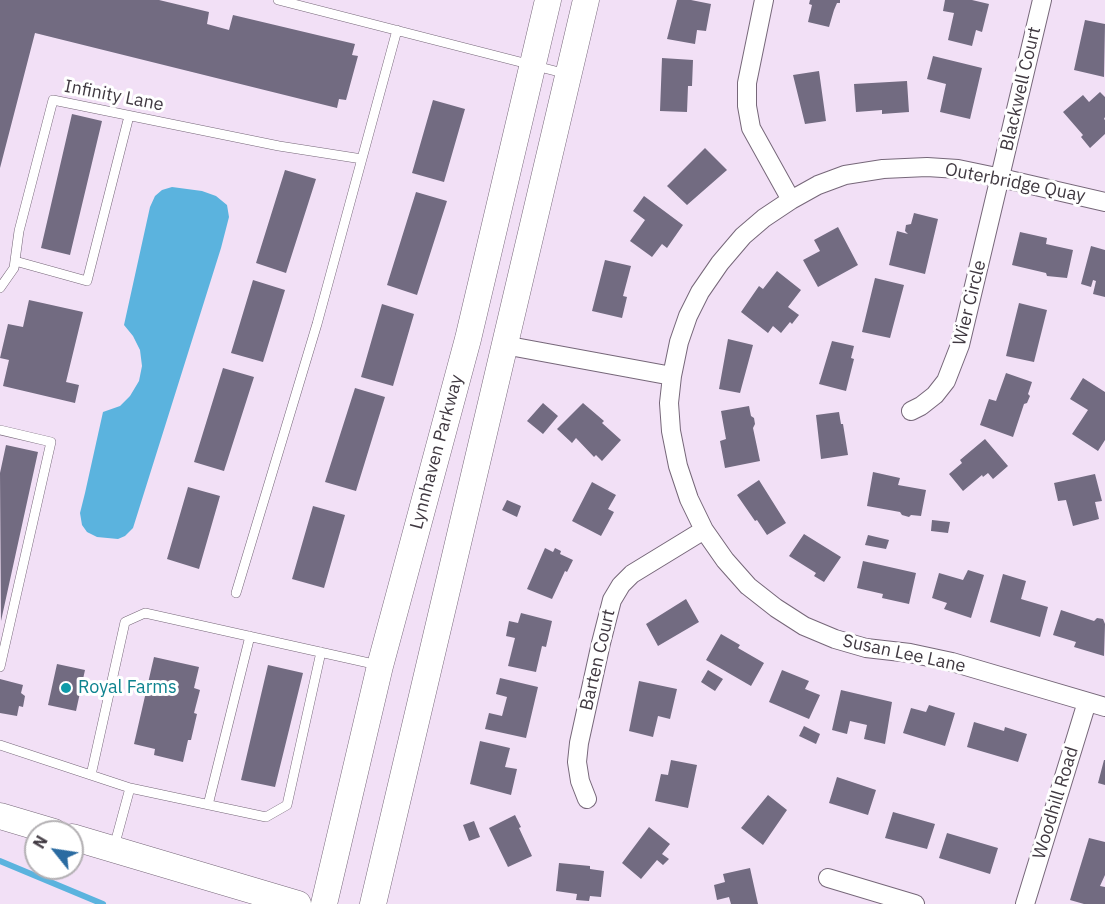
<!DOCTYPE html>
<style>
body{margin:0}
#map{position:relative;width:1105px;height:904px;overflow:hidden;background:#f2e0f6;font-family:"IBM Plex Sans",sans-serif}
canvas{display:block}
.north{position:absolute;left:24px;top:820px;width:60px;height:60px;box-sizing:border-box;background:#fff;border:2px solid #b3b0b3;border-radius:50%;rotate:300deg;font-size:16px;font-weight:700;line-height:24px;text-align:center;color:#403941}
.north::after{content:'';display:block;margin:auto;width:21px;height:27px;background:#2a6ba1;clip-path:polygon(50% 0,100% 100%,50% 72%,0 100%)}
</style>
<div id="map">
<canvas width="1105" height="904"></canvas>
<div class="north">N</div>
</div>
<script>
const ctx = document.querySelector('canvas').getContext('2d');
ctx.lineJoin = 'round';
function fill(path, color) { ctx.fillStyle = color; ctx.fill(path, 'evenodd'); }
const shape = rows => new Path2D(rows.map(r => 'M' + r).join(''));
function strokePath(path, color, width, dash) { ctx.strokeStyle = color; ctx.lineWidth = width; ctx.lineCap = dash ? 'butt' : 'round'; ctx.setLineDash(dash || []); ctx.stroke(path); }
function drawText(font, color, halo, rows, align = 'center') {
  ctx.font = font + ' "IBM Plex Sans",sans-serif'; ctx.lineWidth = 6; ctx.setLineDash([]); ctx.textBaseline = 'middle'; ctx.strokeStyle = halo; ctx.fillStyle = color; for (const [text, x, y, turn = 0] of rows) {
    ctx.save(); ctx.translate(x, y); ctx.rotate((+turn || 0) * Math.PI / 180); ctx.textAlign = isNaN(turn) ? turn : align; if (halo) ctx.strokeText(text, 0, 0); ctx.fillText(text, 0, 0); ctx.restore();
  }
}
const water = shape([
 [172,187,202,191,216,196,227,205,229,217,221,248,133,528,125,536,118,539,97,537,87,532,82,525,80,513,85,493,103,412,120,406,130,396,139,381,142,366,140,350,133,336,124,325,150,207,155,196,162,190]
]);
const stream = shape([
 [0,861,103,904]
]);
const building = shape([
 [0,0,159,0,209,12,207,24,229,30,233,15,355,44,352,55,358,56,346,100,339,99,337,108,35,33,0,168],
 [677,0,691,0,711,4,706,31,697,30,695,44,667,39],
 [810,0,840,0,840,3,837,3,834,10,829,27,808,22,812,5,809,4],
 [945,0,972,0,989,4,982,32,976,30,972,46,948,40,954,13,943,11],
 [1085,20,1105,24,1104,77,1074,70],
 [933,56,982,68,970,119,940,112,946,84,927,79],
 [662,58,693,60,692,86,688,86,687,112,660,111],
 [819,71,826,121,805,124,793,75],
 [907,81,909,112,882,114,882,110,856,112,854,84],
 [1100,92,1105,97,1105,117,1104,119,1105,120,1105,134,1090,148,1081,137,1083,135,1063,112,1083,95,1089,102],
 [433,100,465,109,444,182,412,173],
 [72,114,102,121,70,255,41,248],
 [705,148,727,170,687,205,667,186],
 [285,170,316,179,286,273,256,263],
 [416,192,447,201,417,295,387,285],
 [644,196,683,225,667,248,662,244,652,257,630,241,645,220,633,211],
 [914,213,938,219,925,274,889,265,897,231,908,234,905,231,906,225,911,224],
 [838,227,858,265,818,287,803,260,820,251,814,240],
 [1020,232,1047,238,1046,244,1073,250,1067,278,1047,276,1046,273,1012,265],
 [1091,246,1105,250,1105,297,1093,294,1096,281,1093,280,1091,287,1081,284],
 [605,260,631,266,623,296,627,297,622,318,592,311],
 [777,271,801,290,788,307,799,315,792,324,790,322,781,333,773,326,768,333,741,312,759,286,763,289],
 [875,278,904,285,890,338,862,332],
 [253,280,285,290,263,362,231,353],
 [29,300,83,312,66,382,79,385,75,403,3,386,9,360,0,358,8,324,23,327],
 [1019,303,1047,310,1034,362,1006,356],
 [382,304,414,314,393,386,361,377],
 [728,339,753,345,740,393,719,389],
 [832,341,854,346,851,358,854,359,846,391,819,384],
 [223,368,254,377,224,471,194,462],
 [1006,373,1032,382,1028,394,1030,396,1027,403,1024,404,1013,437,980,425,989,399,996,401],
 [1083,378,1105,392,1105,440,1098,451,1072,434,1088,410,1070,399],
 [355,388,385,397,356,491,325,482],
 [543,403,558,416,543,434,527,421],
 [583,403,604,421,602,423,621,440,602,461,596,455,594,457,576,438,572,443,557,429],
 [749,406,751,416,754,418,755,424,753,428,760,461,725,468,720,441,726,439,721,411],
 [839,412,841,424,843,424,848,455,821,459,816,415],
 [985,439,1008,466,993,479,988,473,983,477,982,475,963,491,949,474,962,463,960,460],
 [6,445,38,452,1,621,0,473],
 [873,472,900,478,898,485,926,490,921,516,911,515,909,517,902,515,900,512,867,506],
 [1095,474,1102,501,1095,502,1099,519,1073,526,1066,500,1058,501,1054,483],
 [759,480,786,523,767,535,757,520,755,521,737,495],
 [592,482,616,495,608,509,614,512,601,536,572,521],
 [188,487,220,496,199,569,167,559],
 [507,500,521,506,517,517,502,510],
 [313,506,345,515,324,588,292,579],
 [932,520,950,522,948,533,931,531],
 [804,534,841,557,824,582,814,576,816,573,789,556],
 [868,535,889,540,886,549,865,545],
 [545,548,553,552,555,548,561,551,560,554,573,560,567,572,565,571,552,599,527,589],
 [863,561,916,573,909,604,882,598,883,594,857,588],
 [968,570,984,575,971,618,944,609,947,603,932,598,939,573,963,580],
 [1003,574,1026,581,1021,599,1048,607,1040,637,990,622],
 [686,599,699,622,658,646,646,624],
 [1061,610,1094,621,1097,618,1103,619,1105,624,1104,656,1074,647,1076,642,1053,635],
 [521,613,552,621,546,647,542,646,536,672,508,666,515,638,506,636,509,621,518,623],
 [721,634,740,645,738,648,764,663,751,686,706,660],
 [154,657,199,667,194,688,200,690,194,713,197,714,191,740,188,740,183,762,154,755,155,749,134,744],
 [57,664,85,670,76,711,48,705],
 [268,665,303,673,275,787,241,780],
 [708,670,723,679,715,691,701,682],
 [782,670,809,681,805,689,820,695,809,719,769,702],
 [500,678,538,687,526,738,485,729,489,713,502,716,507,697,496,694],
 [0,679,23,685,21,693,25,696,23,707,19,706,17,716,0,713],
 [639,681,677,689,670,719,658,716,653,737,629,731],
 [841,690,892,702,885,744,864,739,867,725,850,721,847,734,832,730],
 [929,705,955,713,945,746,903,733,911,708,926,712],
 [974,722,1004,731,1005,727,1027,734,1018,762,967,747],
 [804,726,820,734,816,744,799,736],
 [480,741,510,748,505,767,517,769,511,795,470,784],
 [671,760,697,765,688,808,655,801,661,774,668,775],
 [1104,760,1105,760,1105,785,1098,783],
 [837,777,876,790,868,815,829,803],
 [768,795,787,810,763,845,741,828],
 [893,812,935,824,927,849,885,838],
 [515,815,521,827,519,828,532,856,508,867,489,828],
 [474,821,480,837,469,841,463,825],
 [649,827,670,844,662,854,669,859,663,865,657,860,641,879,622,863],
 [947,833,998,848,990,874,939,858],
 [1089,838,1105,842,1105,875,1100,886,1105,887,1105,904,1084,904,1070,900],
 [559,863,590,866,590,869,604,871,601,897,590,896,589,901,576,900,577,894,556,891],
 [750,868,758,904,731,904,729,897,717,900,714,885,725,882,723,874]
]);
const service = shape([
 [278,0,567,74],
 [15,261,87,281,129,116],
 [0,288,14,268,19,231,53,100,279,146,362,159],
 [0,430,51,442,0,667],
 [236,593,317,324,397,30],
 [0,745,130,788,114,847],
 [91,775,125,622,145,613,378,665],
 [130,788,266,817,287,805,321,652],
 [208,805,250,636]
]);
const minor = shape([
 [764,0,747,83,747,106,751,128,791,200],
 [1105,202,1001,178,958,169,927,167,883,169,845,175,818,185,791,200,764,218,743,236,720,263,700,292,688,316,679,342,672,376,669,403,671,431,678,466,689,499,704,530,725,560,748,586,776,608,804,626,835,639,866,648,910,653,952,662,1105,707],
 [504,345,672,376],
 [911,411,921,406,935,395,946,381,960,345,1042,0],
 [587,799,580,781,577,762,579,743,601,643,612,600,621,585,632,574,704,530],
 [828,878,915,904],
 [1025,904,1087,702]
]);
const secondary = shape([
 [0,816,54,832],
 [72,837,298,904],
 [324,904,380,666,468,339,548,0],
 [373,904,586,0]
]);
const markers = [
 [66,688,6,"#0f9aa8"]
];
const streetNames = [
 ["Blackwell Court",1021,89,-77],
 ["Infinity Lane",114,96,11],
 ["Outerbridge Quay",1015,183,11],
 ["Wier Circle",970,303,-76],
 ["Lynnhaven Parkway",437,452,-75],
 ["Susan Lee Lane",904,654,12],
 ["Barten Court",598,660,-77],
 ["Woodhill Road",1056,803,-73]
];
const cultureNames = [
 ["Royal Farms",78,688]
];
fill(water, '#5bb3de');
strokePath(stream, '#5bb3de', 6);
fill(building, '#726b81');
strokePath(service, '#766779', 10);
strokePath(minor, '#766779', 20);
strokePath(secondary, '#766779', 27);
strokePath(service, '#fff', 9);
strokePath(minor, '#fff', 18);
strokePath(secondary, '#fff', 26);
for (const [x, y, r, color] of markers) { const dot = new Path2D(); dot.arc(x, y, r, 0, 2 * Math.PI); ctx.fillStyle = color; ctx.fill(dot); strokePath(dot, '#fff', 2); }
drawText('18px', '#403941', '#fff', streetNames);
drawText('18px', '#0d838f', '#fff', cultureNames, 'left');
</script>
